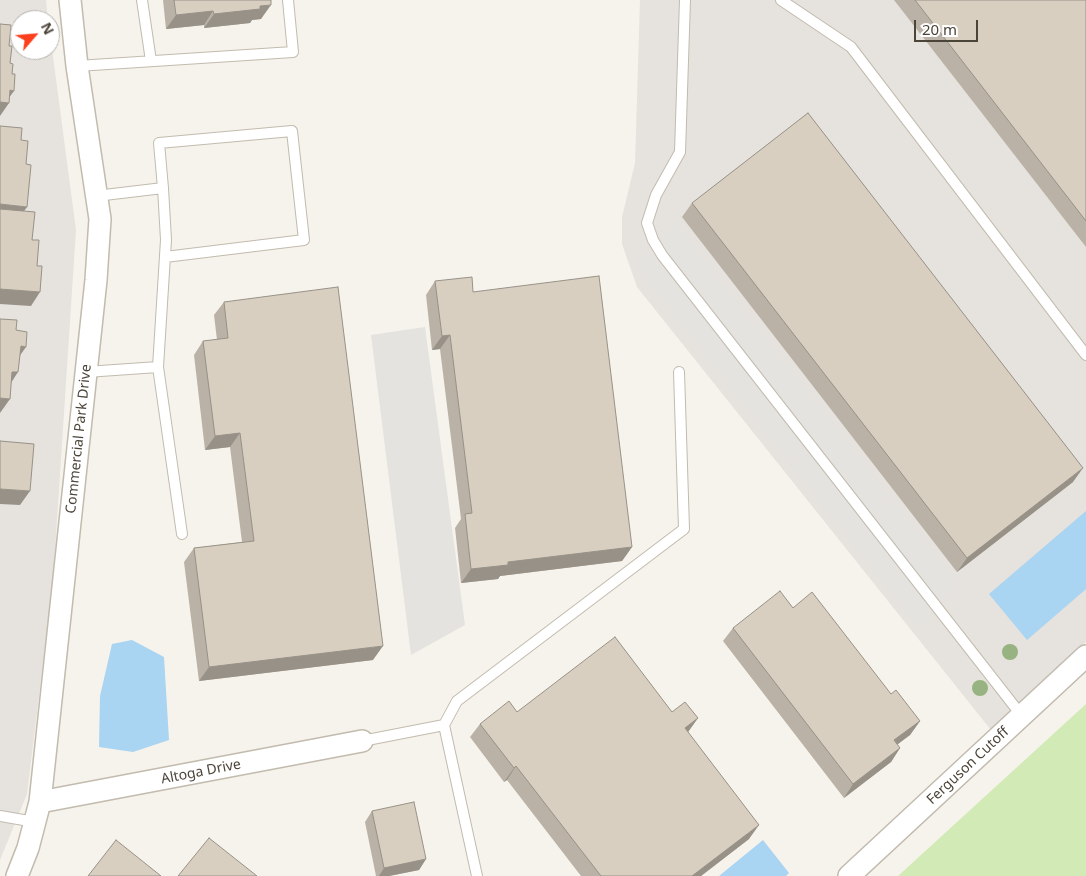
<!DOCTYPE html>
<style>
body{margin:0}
#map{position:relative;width:1086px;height:876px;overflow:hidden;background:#f6f3ec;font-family:"Noto Sans",sans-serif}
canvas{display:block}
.north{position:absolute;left:10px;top:10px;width:50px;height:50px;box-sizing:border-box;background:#fff;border:1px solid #b7b4b0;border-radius:50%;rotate:63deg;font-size:14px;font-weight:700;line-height:20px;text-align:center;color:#4b4439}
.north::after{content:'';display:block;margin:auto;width:18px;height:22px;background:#fc3f1d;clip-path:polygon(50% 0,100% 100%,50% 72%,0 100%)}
.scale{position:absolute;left:914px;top:20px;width:64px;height:22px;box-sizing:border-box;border:2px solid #4b4439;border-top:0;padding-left:6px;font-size:15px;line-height:18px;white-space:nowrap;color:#4b4439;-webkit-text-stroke:4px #fff;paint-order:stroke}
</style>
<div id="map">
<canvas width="1086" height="876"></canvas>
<div class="north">N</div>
<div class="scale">20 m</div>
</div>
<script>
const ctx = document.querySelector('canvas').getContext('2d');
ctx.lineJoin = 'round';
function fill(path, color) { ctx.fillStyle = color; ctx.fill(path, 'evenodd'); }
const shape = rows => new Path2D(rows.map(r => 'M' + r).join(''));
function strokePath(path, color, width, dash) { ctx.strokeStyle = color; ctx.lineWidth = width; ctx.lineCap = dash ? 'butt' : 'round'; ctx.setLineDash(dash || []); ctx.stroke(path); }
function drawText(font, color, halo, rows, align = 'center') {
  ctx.font = font + ' "Noto Sans",sans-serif'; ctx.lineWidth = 4; ctx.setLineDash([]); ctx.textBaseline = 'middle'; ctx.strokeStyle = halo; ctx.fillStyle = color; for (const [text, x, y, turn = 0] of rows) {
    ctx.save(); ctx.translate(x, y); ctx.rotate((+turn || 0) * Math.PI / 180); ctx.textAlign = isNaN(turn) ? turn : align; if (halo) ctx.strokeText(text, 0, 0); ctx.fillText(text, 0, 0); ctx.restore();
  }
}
const industrial = shape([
 [0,0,46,0,48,20,20,20,20,50,50,50,50,34,76,230,53,581,27,794,0,860],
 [640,0,1086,0,1086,642,991,730,637,287,622,244,622,217,635,163]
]);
const green = shape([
 [1086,704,1086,876,898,876]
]);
const parking = shape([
 [674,222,959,584,919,629,635,265],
 [425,327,465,625,411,655,371,335]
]);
const water = shape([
 [1086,511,1086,589,1027,640,989,594],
 [132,640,164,657,169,740,133,752,99,747,100,696,112,644],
 [763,840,789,873,786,876,719,876]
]);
const lane = shape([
 [142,0,151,61],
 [685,0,680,152,656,195,647,223,653,240,662,255,1022,716],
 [781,0,851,47,1086,355],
 [77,66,293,52,288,0],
 [163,188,159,143,292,131,304,240,165,257],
 [158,367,182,534],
 [86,372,158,367,166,240,163,188,96,196],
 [362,741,444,725],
 [0,816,35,822],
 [477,876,444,725,457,701,684,529,679,372]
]);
const street = shape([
 [40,802,362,741],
 [17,876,28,848,40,802,96,280,100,219,77,66,70,0],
 [849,876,1086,656]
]);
const trees = [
 [1010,652],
 [980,688]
];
const wall = shape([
 [163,0,271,0,261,19,252,20,250,23,204,28,204,25,166,29],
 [894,0,1086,0,1086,247],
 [692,203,1073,482,957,572,682,217],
 [435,281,473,292,632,547,622,561,500,576,498,579,461,583,455,528,461,519,440,349,432,350,426,295],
 [224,302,373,660,199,681,184,562,194,548,242,542,230,447,205,450,194,355,203,341,217,340,214,315],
 [793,608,891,694,920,721,910,735,897,744,900,748,891,762,844,798,723,641,733,628],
 [517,712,672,712,698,718,688,732,749,839,701,876,581,876,507,780,504,782,470,737,480,724],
 [372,811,426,859,419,870,389,876,376,876,365,822]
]);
const shadedWall = shape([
 [271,5,261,19,252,20,250,23,204,28,214,14,260,6],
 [213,11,204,25,166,29,176,15],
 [10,90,14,91,5,103,9,103,0,116,0,102],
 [0,204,27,207,17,221,0,219],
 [0,289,40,292,31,306,0,304],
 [450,335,440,349,432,350,442,336],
 [21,346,26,347,16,361],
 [12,372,18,372,9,386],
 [0,398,10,399,0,413],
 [240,433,230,447,205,450,215,436],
 [1083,468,1073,482,957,572,967,558],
 [0,489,30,491,20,505,0,504],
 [632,547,622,561,500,576,498,579,461,583,471,569,508,562],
 [383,646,373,660,199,681,209,667],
 [698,718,688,732,685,728],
 [920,721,910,735,885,754,894,740],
 [900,748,891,762,844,798,853,784],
 [516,766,507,780,504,782,514,768],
 [759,825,749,839,701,876,692,876],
 [426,859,419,870,389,876,379,876,384,868]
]);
const building = shape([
 [174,0,271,0,271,5,260,6,260,9,214,14,213,11,176,15,174,0],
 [915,0,1086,0,1086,221,915,0],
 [0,24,11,25,9,46,12,46,10,63,13,64,12,74,15,74,14,91,10,90,9,103,0,102,0,24],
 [808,113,1083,468,967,558,692,203,808,113],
 [0,126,22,128,21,140,28,141,26,164,31,165,27,207,0,204,0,126],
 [0,209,35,212,32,240,39,240,37,266,42,266,40,292,0,289,0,209],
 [599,276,632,547,508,562,508,565,471,569,465,514,472,513,450,335,442,336,435,281,472,277,473,292,599,276],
 [338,287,383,646,209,667,194,548,254,541,240,433,215,436,203,341,228,338,224,302,338,287],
 [0,319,17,320,16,330,27,332,26,347,21,346,18,372,12,372,10,399,0,398,0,319],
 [0,441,34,444,30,491,0,489,0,441],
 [780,591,793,608,812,592,891,694,896,690,920,721,894,740,900,748,853,784,733,628,780,591],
 [615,637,672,712,685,702,698,718,685,728,759,825,692,876,601,876,516,766,514,768,480,724,509,701,517,712,615,637],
 [414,802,426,859,384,868,372,811,414,802],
 [209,838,257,876,178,876,209,838],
 [116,840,161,876,88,876,116,840]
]);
const streetNames = [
 ["Commercial Park Drive",79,439,-84],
 ["Ferguson Cutoff",968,766,-43],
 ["Altoga Drive",201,772,-11]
];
fill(industrial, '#e6e2dd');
fill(green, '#d2eab5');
fill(parking, '#e5e3e0');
fill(water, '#a9d4f2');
strokePath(lane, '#c2bbae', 12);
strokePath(street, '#c2bbae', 24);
strokePath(lane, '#fff', 10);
strokePath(street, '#fff', 21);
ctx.fillStyle = '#97b381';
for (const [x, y] of trees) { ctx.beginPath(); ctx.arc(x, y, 8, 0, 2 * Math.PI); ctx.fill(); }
fill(wall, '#bab2a6');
fill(shadedWall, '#979187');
fill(building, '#d8cfc1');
strokePath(building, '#979187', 1);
drawText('14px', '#4b4439', '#fff', streetNames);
</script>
